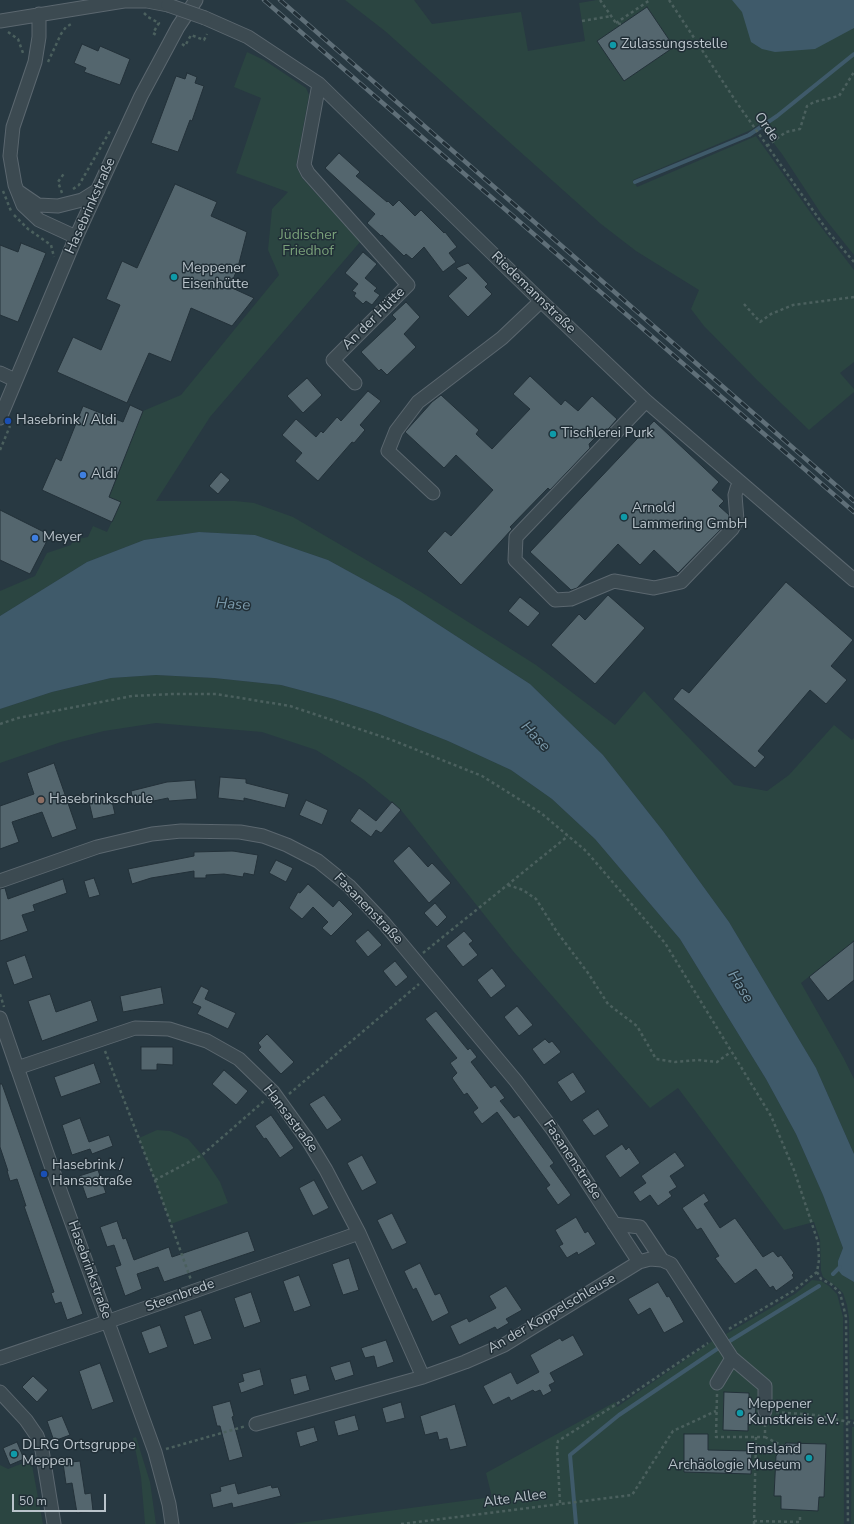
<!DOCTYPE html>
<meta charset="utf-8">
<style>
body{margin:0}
#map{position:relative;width:854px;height:1524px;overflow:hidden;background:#283942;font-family:"Nunito Sans",sans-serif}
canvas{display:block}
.scale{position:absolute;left:12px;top:1494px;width:94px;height:18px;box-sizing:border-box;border:2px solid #bac4cb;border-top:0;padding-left:5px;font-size:12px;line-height:14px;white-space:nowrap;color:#bac4cb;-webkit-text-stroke:3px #212f37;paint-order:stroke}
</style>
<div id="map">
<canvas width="854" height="1524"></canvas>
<div class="scale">50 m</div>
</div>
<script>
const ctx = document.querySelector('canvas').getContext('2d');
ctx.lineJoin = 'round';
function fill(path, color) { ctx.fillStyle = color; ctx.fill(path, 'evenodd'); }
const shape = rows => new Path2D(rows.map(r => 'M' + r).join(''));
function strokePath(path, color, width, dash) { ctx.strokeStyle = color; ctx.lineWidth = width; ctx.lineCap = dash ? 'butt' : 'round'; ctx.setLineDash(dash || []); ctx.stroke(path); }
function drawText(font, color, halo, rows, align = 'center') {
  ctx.font = font + ' "Nunito Sans",sans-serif'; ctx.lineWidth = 3; ctx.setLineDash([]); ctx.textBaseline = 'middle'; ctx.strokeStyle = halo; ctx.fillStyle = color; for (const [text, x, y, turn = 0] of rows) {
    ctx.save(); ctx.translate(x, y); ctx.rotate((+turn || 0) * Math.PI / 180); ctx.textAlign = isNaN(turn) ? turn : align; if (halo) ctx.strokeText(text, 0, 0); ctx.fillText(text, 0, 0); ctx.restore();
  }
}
const green = shape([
 [345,0,414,0,432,24,521,12,528,51,585,41,579,3,597,0,854,0,854,255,822,215,782,154,759,124,751,130,633,180,637,187,756,136,815,219,854,270,854,362,840,373,854,389,854,392,809,430,757,380,704,326,691,309,699,290,636,251,601,224,385,31],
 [247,52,264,60,306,88,309,95,296,166,302,178,360,242,210,417,156,501,235,501,254,503,293,517,421,592,536,665,615,725,644,691,734,785,767,791,789,775,834,725,852,740,854,738,854,941,801,983,843,1057,854,1079,854,1154,816,1068,729,922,663,831,603,755,530,684,399,599,328,560,255,535,199,532,144,540,87,562,0,616,0,591,35,576,47,553,71,545,73,540,88,537,93,526,107,532,121,502,109,497,143,411,181,395,279,275,268,250,272,209,288,192,236,173,261,98,234,87],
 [156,675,214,678,281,685,334,699,377,713,448,741,511,770,552,799,595,839,680,939,766,1079,796,1134,823,1195,843,1248,838,1261,842,1275,854,1282,854,1420,850,1419,849,1318,847,1305,843,1293,838,1288,823,1277,821,1271,820,1240,814,1222,784,1230,678,1088,650,1108,513,951,401,810,363,779,316,750,262,732,156,723,104,731,61,742,0,763,0,709,52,692,111,678],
 [157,1130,170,1131,188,1139,202,1155,220,1182,228,1203,171,1224,139,1138],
 [812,1280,821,1281,829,1286,837,1294,843,1317,844,1524,292,1524,492,1497,486,1473,615,1402,617,1407,714,1340,728,1361,738,1354,726,1334,795,1294],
 [852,1427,854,1427,854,1524,851,1524],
 [136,1437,150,1482,156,1524,145,1524,141,1477,133,1438],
 [31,1460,43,1524,0,1524,0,1465,8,1469]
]);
const water = shape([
 [732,0,854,0,854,28,815,49,775,52,762,49,751,42,742,12],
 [199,532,255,535,328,560,399,599,530,684,603,755,663,831,729,922,816,1068,854,1154,854,1282,842,1275,838,1270,838,1261,843,1248,823,1195,796,1134,766,1079,680,939,595,839,552,799,511,770,448,741,377,713,334,699,281,685,214,678,156,675,111,678,52,692,0,709,0,616,87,562,144,540]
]);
const stream = shape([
 [635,182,749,135,777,116,854,54],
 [833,1274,840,1267],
 [576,1524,570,1455,619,1415,720,1347,819,1286]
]);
const building = shape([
 [647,7,674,47,624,81,597,41,647,7],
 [82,44,98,51,100,46,130,59,120,85,84,72,86,68,74,63,82,44],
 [187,73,197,77,195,83,204,86,192,121,190,120,178,152,151,143,176,76,185,79,187,73],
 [339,153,360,172,356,176,387,202,388,201,393,206,399,200,415,216,421,210,444,233,445,232,457,247,449,253,456,262,443,272,424,247,412,259,406,254,404,256,382,235,381,236,367,223,375,214,325,168,339,153],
 [175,184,217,202,211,216,247,232,238,267,230,287,254,298,232,326,191,308,171,362,149,353,127,403,57,372,73,337,101,350,120,305,106,299,122,261,137,268,175,184],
 [21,243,46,253,18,322,0,315,0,245,18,252,21,243],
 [363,252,377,264,365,278,377,288,374,291,380,295,372,305,366,301,363,304,354,296,356,293,352,291,358,284,345,273,363,252],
 [468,263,488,284,485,287,492,294,468,317,448,296,467,278,456,268,468,263],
 [406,302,420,317,404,334,416,347,387,375,381,369,379,371,361,352,396,319,392,315,406,302],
 [530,376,561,405,565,400,578,411,592,396,617,419,603,435,601,432,589,444,590,448,550,490,548,488,510,527,512,529,461,585,427,551,445,531,451,536,493,490,456,455,444,468,405,432,432,402,441,395,479,430,476,434,492,449,530,409,513,394,530,376],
 [307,378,322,395,303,413,287,396,307,378],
 [368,391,381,401,360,425,365,430,354,443,352,442,318,481,295,461,302,453,282,435,296,419,316,437,321,431,323,433,337,417,341,421,368,391],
 [130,405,143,411,109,497,121,502,112,522,42,490,56,458,61,461,83,406,123,422,130,405],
 [654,421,719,482,712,490,724,501,719,506,729,515,729,518,726,524,678,573,654,550,640,565,618,544,577,588,571,590,530,552,654,421],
 [221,472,230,480,218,494,209,486,221,472],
 [0,510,50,535,30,574,0,560,0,510],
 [786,582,853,640,831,666,847,680,826,704,810,690,758,751,765,757,755,768,673,699,682,688,689,693,786,582],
 [608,595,645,628,595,684,551,645,579,614,585,620,608,595],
 [520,597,540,613,528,627,508,611,520,597],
 [54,763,77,829,52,838,42,812,12,822,19,842,0,849,0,806,34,794,27,773,54,763],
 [220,777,246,779,246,783,289,794,285,808,244,798,244,801,218,798,220,777],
 [195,780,197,799,169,801,168,798,134,805,131,791,167,782,195,780],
 [111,797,115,814,93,819,89,802,111,797],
 [306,800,328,810,322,825,299,815,306,800],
 [392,802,401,810,381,833,376,830,371,837,350,821,359,808,376,821,392,802],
 [409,846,428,867,432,863,451,883,429,903,393,861,409,846],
 [233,851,258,855,254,875,244,873,243,877,224,874,206,875,206,878,194,878,194,871,151,878,132,884,128,869,194,856,194,852,233,851],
 [276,860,293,868,286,882,269,873,276,860],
 [94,878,100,895,89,898,84,881,94,878],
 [63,879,67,893,33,905,35,911,22,915,28,931,0,941,0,889,5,888,8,899,63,879],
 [308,884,333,907,339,900,353,914,331,936,322,928,328,922,313,907,302,919,289,908,298,892,300,893,308,884],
 [435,903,447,917,437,927,424,913,435,903],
 [368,930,382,945,368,957,355,941,368,930],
 [464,931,473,941,469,944,478,955,463,967,446,946,464,931],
 [854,941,854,980,828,1001,809,977,854,941],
 [25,955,33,978,14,985,6,962,25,955],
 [395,961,408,977,396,987,383,971,395,961],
 [492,968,506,986,491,998,477,980,492,968],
 [201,986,209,990,205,999,236,1013,228,1029,197,1014,201,1007,192,1003,201,986],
 [161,987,164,1004,123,1012,120,996,161,987],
 [50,994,56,1012,91,1000,98,1021,42,1041,28,1001,50,994],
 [517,1006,533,1025,519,1036,504,1017,517,1006],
 [436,1011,468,1050,470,1048,477,1057,471,1062,491,1088,495,1085,505,1098,500,1101,514,1118,519,1115,554,1163,550,1166,571,1195,558,1205,546,1188,550,1185,497,1112,482,1124,473,1112,478,1108,467,1093,464,1095,452,1078,457,1073,450,1063,457,1058,425,1019,436,1011],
 [267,1034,294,1062,281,1074,258,1050,261,1047,258,1043,267,1034],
 [545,1039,549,1043,552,1041,561,1052,544,1065,532,1049,545,1039],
 [141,1047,173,1047,173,1065,157,1064,157,1070,141,1070,141,1047],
 [94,1063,101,1083,61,1097,54,1077,94,1063],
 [224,1070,248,1091,236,1105,212,1084,224,1070],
 [573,1072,586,1092,571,1102,557,1082,573,1072],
 [0,1084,2,1084,83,1314,67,1320,61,1302,55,1304,51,1293,54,1292,24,1206,26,1206,17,1179,10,1181,7,1171,8,1171,0,1147,0,1084],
 [324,1095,342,1120,327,1130,309,1104,324,1095],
 [598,1109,609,1126,594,1136,582,1120,598,1109],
 [271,1115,294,1148,280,1158,266,1138,264,1139,255,1126,271,1115],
 [80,1118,89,1142,109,1135,113,1146,92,1154,90,1149,72,1155,62,1125,80,1118],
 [622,1144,626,1150,629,1147,640,1163,620,1178,605,1156,622,1144],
 [675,1152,685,1166,670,1176,677,1187,669,1192,672,1196,658,1206,650,1195,640,1202,633,1192,646,1183,641,1176,675,1152],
 [362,1155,377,1183,362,1191,347,1163,362,1155],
 [98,1170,106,1193,87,1199,79,1176,98,1170],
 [314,1180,329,1208,313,1216,299,1188,314,1180],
 [704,1193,709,1201,704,1204,720,1228,735,1218,763,1257,773,1251,778,1257,781,1255,794,1273,792,1275,794,1278,776,1291,773,1286,770,1288,756,1269,735,1284,715,1258,719,1256,701,1228,697,1230,682,1208,704,1193],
 [392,1213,407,1243,392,1250,377,1220,392,1213],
 [576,1217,585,1233,588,1231,596,1244,578,1255,577,1252,567,1258,559,1246,563,1244,555,1230,576,1217],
 [117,1221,123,1239,126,1238,134,1260,169,1247,172,1257,248,1231,255,1251,164,1282,158,1267,137,1274,142,1289,125,1296,115,1267,121,1265,114,1245,107,1247,100,1227,117,1221],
 [349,1258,359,1290,343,1295,332,1264,349,1258],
 [420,1263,435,1295,440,1293,449,1313,432,1322,416,1288,413,1290,404,1271,420,1263],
 [299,1275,311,1306,294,1312,283,1281,299,1275],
 [658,1282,667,1297,669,1296,684,1322,664,1333,650,1308,638,1315,628,1299,658,1282],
 [506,1286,522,1310,506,1319,509,1323,497,1330,495,1327,459,1345,450,1326,467,1318,469,1322,496,1308,489,1296,506,1286],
 [251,1292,261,1322,244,1328,234,1298,251,1292],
 [201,1310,212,1339,194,1345,184,1316,201,1310],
 [160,1325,168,1347,149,1354,141,1332,160,1325],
 [573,1335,584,1355,550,1373,555,1382,549,1385,552,1391,543,1396,540,1390,535,1392,533,1390,511,1401,509,1397,493,1405,483,1386,511,1372,517,1384,539,1372,530,1355,560,1338,562,1341,573,1335],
 [386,1340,394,1362,377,1368,374,1356,365,1358,361,1348,386,1340],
 [350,1361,354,1375,335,1381,330,1367,350,1361],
 [100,1363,114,1402,92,1410,79,1371,100,1363],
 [260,1369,264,1385,241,1393,238,1383,244,1381,242,1374,260,1369],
 [306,1375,310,1390,294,1395,290,1379,306,1375],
 [33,1376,48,1390,37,1402,22,1387,33,1376],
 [724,1392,749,1393,749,1402,756,1403,755,1423,748,1423,748,1431,723,1430,724,1392],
 [230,1401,234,1416,232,1417,243,1457,229,1461,220,1426,217,1426,212,1406,230,1401],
 [401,1402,405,1418,386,1423,382,1408,401,1402],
 [455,1404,467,1446,450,1450,447,1438,439,1440,437,1432,425,1435,420,1416,455,1404],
 [355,1415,359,1430,338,1436,334,1421,355,1415],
 [62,1416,70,1435,54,1441,47,1421,62,1416],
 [314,1427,318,1441,300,1447,296,1432,314,1427],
 [684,1434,708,1434,708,1450,752,1451,751,1474,684,1472,684,1434],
 [17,1442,24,1459,10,1465,3,1448,17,1442],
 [786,1443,826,1444,824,1497,819,1497,818,1511,781,1509,781,1496,774,1496,776,1456,786,1443],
 [80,1461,85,1494,91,1493,93,1511,77,1513,72,1483,66,1484,63,1463,80,1461],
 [235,1483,238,1494,271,1485,272,1488,278,1487,281,1496,233,1508,232,1503,213,1508,210,1494,221,1491,220,1487,235,1483]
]);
const path = shape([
 [600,0,616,23,621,24],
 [669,0,737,103,829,233,854,262],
 [144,13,148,17,159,23,153,33,158,36],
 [582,21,611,16],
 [616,23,650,0],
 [8,32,18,39,23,53],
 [182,44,185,46,191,35,204,40,207,34],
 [48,62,61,34,66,27,73,23],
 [767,146,786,132,800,129,807,106,814,102,839,96,854,72],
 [73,189,79,185,110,131],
 [3,191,11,211],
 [62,193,58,182,65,172],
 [14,215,28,229,51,245,54,257],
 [744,304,760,322,771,314,793,305,854,297],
 [0,450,10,426],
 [0,724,18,718,132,696,173,694,216,694,290,706,392,740,482,776,541,813,586,851,665,943,771,1116,794,1170,818,1242,819,1260,817,1272,793,1291,727,1330],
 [508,885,523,890,536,899,557,932,588,973,608,1004,637,1026,656,1059,675,1062,698,1060,717,1062,731,1052],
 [423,953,568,836],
 [0,994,4,1007],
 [105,1051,155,1180,191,1280],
 [289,1094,419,984],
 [155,1180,202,1155,264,1101],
 [817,1272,821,1279,831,1284,840,1293,846,1317,848,1524],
 [717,1394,716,1437,765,1437,765,1423],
 [776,1412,815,1415,854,1423],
 [765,1437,783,1446],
 [166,1449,246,1426],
 [560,1503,557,1447,558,1441,615,1405,708,1343],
 [754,1521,800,1522,800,1514],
 [401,1524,632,1495,673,1431,716,1411],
 [754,1524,756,1437]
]);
const minor = shape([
 [39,14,39,37,35,62,13,127,10,156,15,185,23,205,39,220,76,237],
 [205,18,248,37,319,84,541,301,646,401,854,580],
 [0,21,124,1,147,1,168,5],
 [319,84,304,165,308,173,408,285,333,360,355,383],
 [19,192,38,205,58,206,82,200,98,190],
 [0,373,15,380],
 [646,401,516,537,515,560,555,600,571,599,614,581,654,588,681,582,732,529,737,520,735,495,737,488,741,483],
 [0,418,76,237,141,96,178,27,196,0],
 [433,493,388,451,396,431,418,402,502,338,541,301],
 [0,881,97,847,152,834,181,831,240,832,263,836,287,845,318,861,349,886,384,923,516,1081,553,1130,639,1262],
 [0,1018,53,1171,155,1452,169,1504,172,1524],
 [17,1068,135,1028,169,1029,207,1041,239,1059,273,1092,309,1142,326,1170,359,1233,423,1377],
 [614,1224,640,1227,662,1260],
 [0,1358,115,1319,359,1233],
 [717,1383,732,1358],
 [0,1392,26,1420,37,1436,42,1450,54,1524],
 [256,1424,423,1377,465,1362,504,1345,639,1262,650,1259,662,1260,671,1264,732,1358,765,1386,765,1411]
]);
const rail = shape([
 [264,0,854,512],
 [280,0,854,501]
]);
const minorBridge = shape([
 [168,5,205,18]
]);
const markers = [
 [613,45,4,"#0f9aa8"],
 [174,277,4,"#0f9aa8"],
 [8,421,4,"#1a4fb4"],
 [553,434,4,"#0f9aa8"],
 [83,475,4,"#3f7fe0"],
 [624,517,4,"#0f9aa8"],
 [35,538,4,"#3f7fe0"],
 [41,800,4,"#8d6e63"],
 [44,1174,4,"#1a4fb4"],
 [740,1413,4,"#0f9aa8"],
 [14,1454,4,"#0f9aa8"],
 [809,1458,4,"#0f9aa8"]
];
const poiNames = [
 ["Zulassungsstelle",621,45],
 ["Meppener",182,269],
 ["Eisenhütte",182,285],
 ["Hasebrink / Aldi",16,421],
 ["Tischlerei Purk",561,434],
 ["Aldi",91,475],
 ["Arnold",632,509],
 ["Lammering GmbH",632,525],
 ["Meyer",43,538],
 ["Hasebrinkschule",49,800],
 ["Hasebrink /",52,1166],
 ["Hansastraße",52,1182],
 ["Meppener",748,1405],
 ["Kunstkreis e.V.",748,1421],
 ["DLRG Ortsgruppe",22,1446],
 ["Meppen",22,1462],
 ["Emsland",801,1450,"right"],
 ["Archäologie Museum",801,1466,"right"]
];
const streetNames = [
 ["Orde",766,127,55],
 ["Hasebrinkstraße",91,206,-66],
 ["Riedemannstraße",533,293,44],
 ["An der Hütte",374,319,-45],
 ["Fasanenstraße",368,909,46],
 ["Hansastraße",290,1119,53],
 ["Fasanenstraße",572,1160,56],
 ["Hasebrinkstraße",89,1270,70],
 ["Steenbrede",180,1296,-20],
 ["An der Koppelschleuse",552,1314,-30],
 ["Alte Allee",515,1499,-8]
];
const parkNames = [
 ["Jüdischer",308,236],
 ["Friedhof",308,252]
];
const waterNames = [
 ["Hase",233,605,4],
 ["Hase",535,737,46],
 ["Hase",740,987,58]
];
fill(green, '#2b4541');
fill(water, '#3f5a6a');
strokePath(stream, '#3f5a6a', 4);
fill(building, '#54666e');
strokePath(building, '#233139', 1);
strokePath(minor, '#5b676f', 15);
strokePath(path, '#4b605e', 2.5, [3, 3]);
strokePath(minor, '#3c4a51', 13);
strokePath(rail, '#5f6f78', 4.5);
strokePath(rail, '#212f37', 3, [9]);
strokePath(minorBridge, '#5b676f', 15, []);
strokePath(minorBridge, '#3c4a51', 13);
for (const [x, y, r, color] of markers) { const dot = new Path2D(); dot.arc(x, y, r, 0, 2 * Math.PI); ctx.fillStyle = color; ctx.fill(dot); strokePath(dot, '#212f37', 1.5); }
drawText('14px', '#bac4cb', '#212f37', poiNames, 'left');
drawText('14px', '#bac4cb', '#212f37', streetNames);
drawText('14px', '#79a079', '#212f37', parkNames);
drawText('italic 15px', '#7c9bac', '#212f37', waterNames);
</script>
